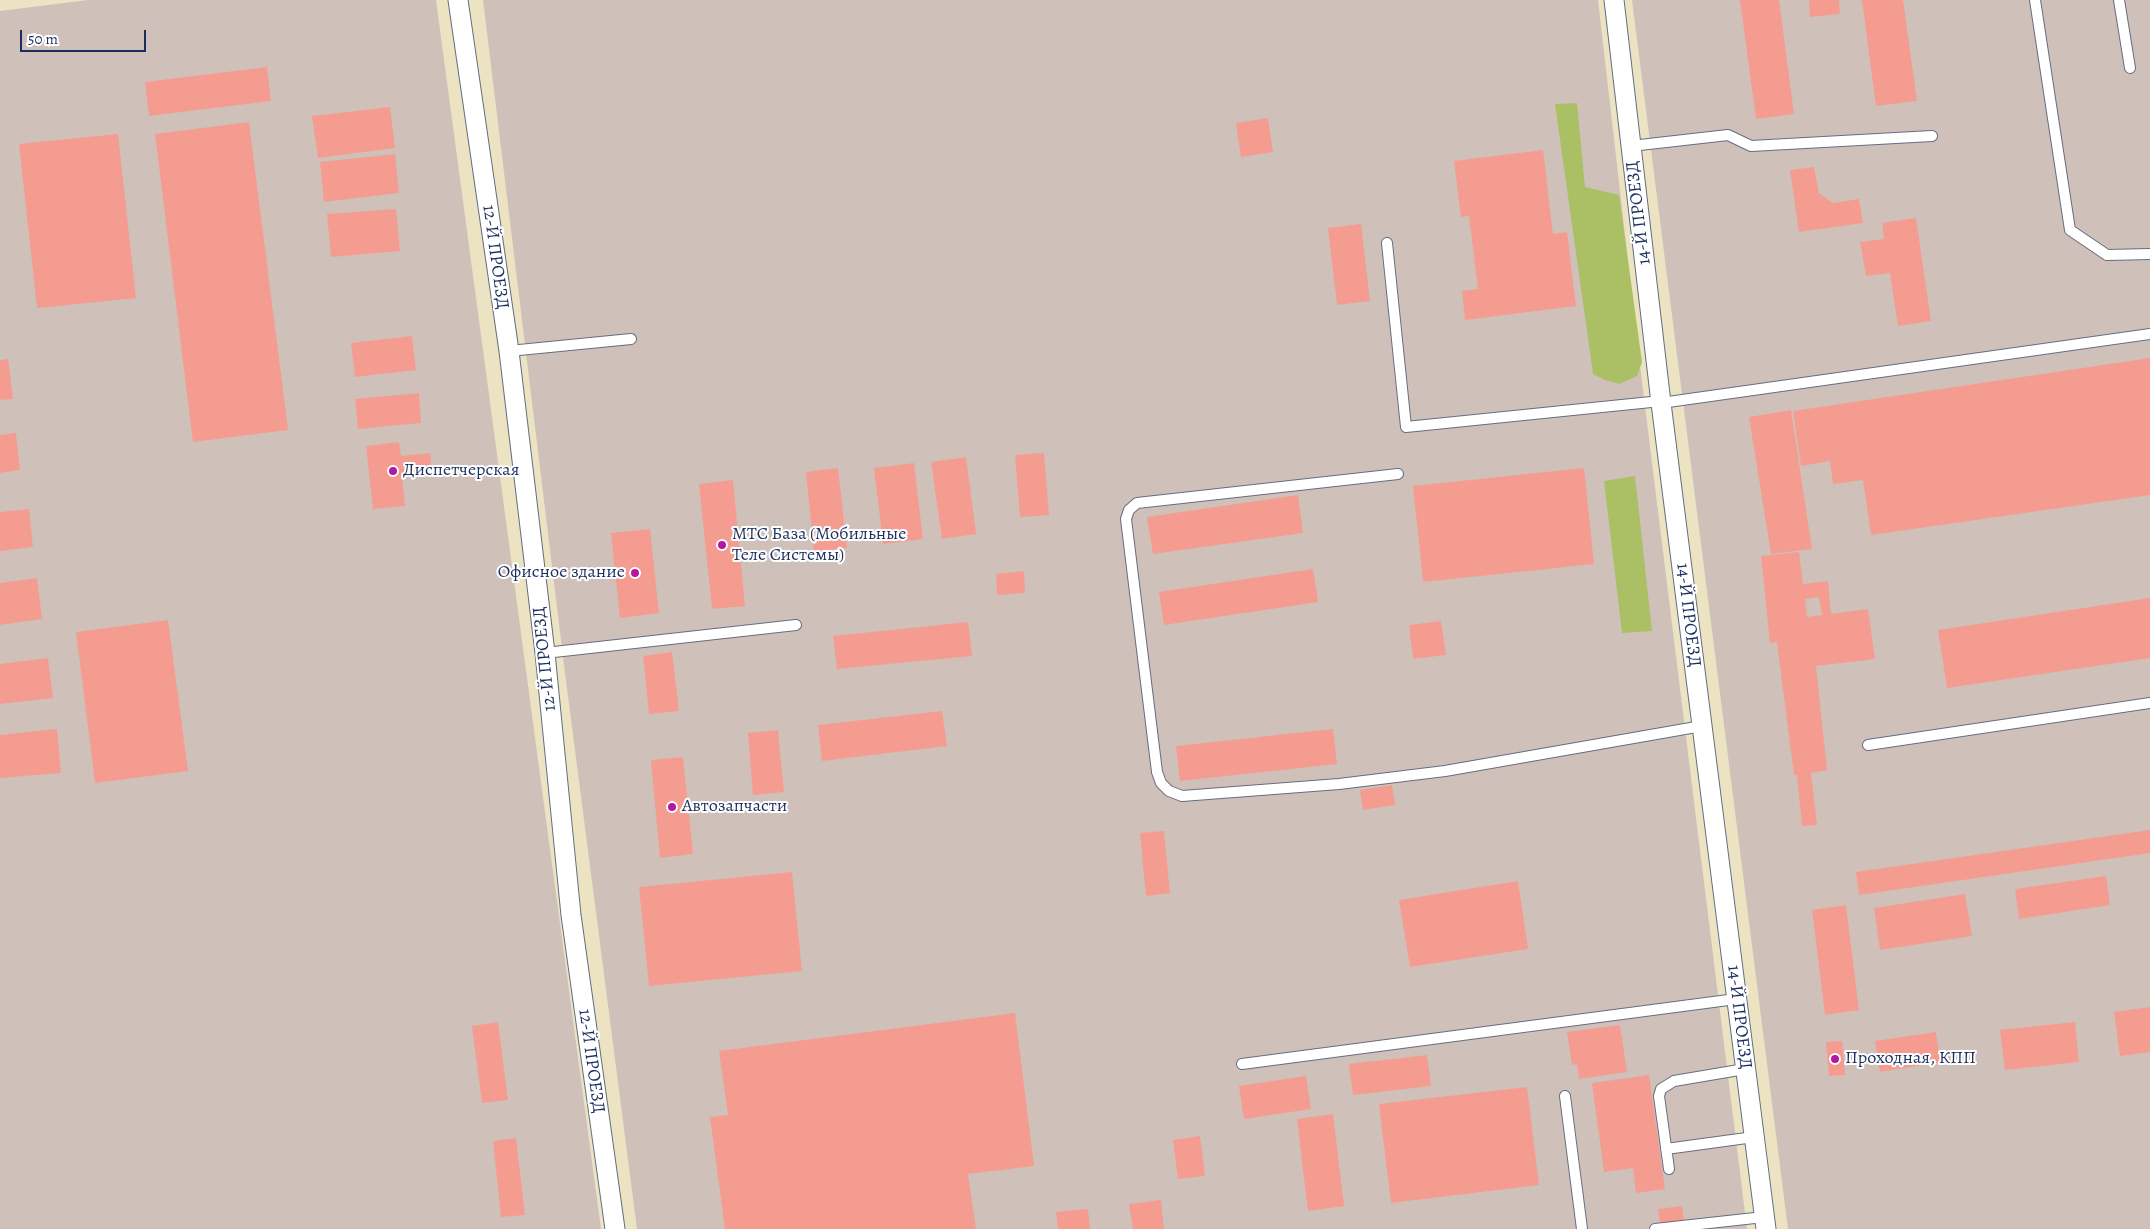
<!DOCTYPE html>
<meta charset="utf-8">
<style>
body{margin:0}
#map{position:relative;width:2150px;height:1229px;overflow:hidden;background:#ebe3c2;font-family:Alegreya,serif}
canvas{display:block}
.scale{position:absolute;left:20px;top:30px;width:126px;height:22px;box-sizing:border-box;border:2px solid #1b2f5e;border-top:0;padding-left:6px;font-size:15px;line-height:18px;white-space:nowrap;color:#1b2f5e;-webkit-text-stroke:4px #fff;paint-order:stroke}
</style>
<div id="map">
<canvas width="2150" height="1229"></canvas>
<div class="scale">50 m</div>
</div>
<script>
const ctx = document.querySelector('canvas').getContext('2d');
ctx.lineJoin = 'round';
function fill(path, color) { ctx.fillStyle = color; ctx.fill(path, 'evenodd'); }
const shape = rows => new Path2D(rows.map(r => 'M' + r).join(''));
function strokePath(path, color, width, dash) { ctx.strokeStyle = color; ctx.lineWidth = width; ctx.lineCap = dash ? 'butt' : 'round'; ctx.setLineDash(dash || []); ctx.stroke(path); }
function drawText(font, color, halo, rows, align = 'center') {
  ctx.font = font + ' Alegreya,serif'; ctx.lineWidth = 4; ctx.setLineDash([]); ctx.textBaseline = 'middle'; ctx.strokeStyle = halo; ctx.fillStyle = color; for (const [text, x, y, turn = 0] of rows) {
    ctx.save(); ctx.translate(x, y); ctx.rotate((+turn || 0) * Math.PI / 180); ctx.textAlign = isNaN(turn) ? turn : align; if (halo) ctx.strokeText(text, 0, 0); ctx.fillText(text, 0, 0); ctx.restore();
  }
}
const industrial = shape([
 [88,0,436,0,601,1229,0,1229,0,11],
 [483,0,1598,0,1642,382,1747,1229,637,1229,565,673],
 [1632,0,2150,0,2150,1229,1788,1229]
]);
const green = shape([
 [1577,103,1585,187,1619,195,1642,362,1637,376,1619,384,1605,380,1593,374,1555,104],
 [1635,476,1652,631,1622,633,1604,481]
]);
const building = shape([
 [1740,0,1779,0,1794,114,1756,119],
 [1809,0,1839,0,1840,14,1810,17],
 [1862,0,1903,0,1917,101,1876,106],
 [267,67,271,101,149,116,145,82],
 [390,107,395,148,318,158,312,116],
 [1268,118,1273,152,1241,157,1236,123],
 [249,122,288,430,193,442,155,134],
 [118,134,136,298,37,308,19,144],
 [1543,150,1553,234,1567,232,1576,306,1465,320,1462,291,1478,289,1469,216,1461,217,1454,161],
 [395,154,399,193,324,202,320,162],
 [1814,167,1819,193,1833,203,1859,199,1863,223,1799,232,1790,170],
 [396,209,400,251,331,257,327,214],
 [1916,218,1931,321,1898,326,1890,273,1866,276,1860,242,1884,239,1882,223],
 [1361,224,1370,301,1337,305,1328,228],
 [412,336,416,370,355,377,351,343],
 [2150,358,2150,495,1871,535,1863,480,1833,484,1830,461,1801,466,1793,411],
 [8,359,13,399,0,400,0,360],
 [419,393,421,423,358,429,355,399],
 [1791,410,1812,549,1771,554,1749,417],
 [16,433,20,470,0,473,0,435],
 [399,442,401,456,430,453,432,474,402,478,405,506,373,509,366,446],
 [1044,453,1049,515,1020,517,1015,455],
 [966,457,976,534,942,539,931,462],
 [914,463,923,539,883,544,874,468],
 [838,468,847,548,814,551,806,472],
 [1584,468,1594,564,1423,582,1413,486],
 [733,480,745,606,712,609,699,484],
 [1298,495,1303,533,1153,554,1147,517],
 [29,509,33,547,0,551,0,512],
 [650,529,659,613,620,618,611,533],
 [1799,552,1803,584,1828,581,1831,614,1868,609,1875,659,1816,666,1827,770,1811,773,1817,825,1802,826,1797,775,1794,775,1777,642,1770,643,1761,556],
 [1819,597,1822,615,1807,617,1805,599],
 [1313,569,1318,602,1164,625,1159,592],
 [1024,571,1025,593,997,595,996,574],
 [37,578,42,619,0,625,0,583],
 [2150,598,2150,658,1947,688,1938,630],
 [168,620,188,771,95,783,76,632],
 [1441,621,1446,655,1413,659,1409,625],
 [968,622,972,656,837,669,833,636],
 [672,652,679,711,649,714,643,656],
 [48,658,53,698,0,704,0,664],
 [942,711,947,746,822,761,818,725],
 [57,729,61,773,0,778,0,735],
 [1333,729,1337,764,1180,781,1176,746],
 [778,730,784,792,753,795,748,733],
 [683,757,693,854,660,858,651,760],
 [1392,785,1395,805,1363,810,1360,790],
 [2150,830,2150,853,1859,895,1856,872],
 [1164,831,1170,893,1146,896,1140,833],
 [792,872,802,971,649,986,639,887],
 [2106,876,2110,905,2019,919,2015,889],
 [1518,881,1528,949,1410,967,1399,900],
 [1965,894,1972,936,1880,950,1874,908],
 [1846,905,1859,1010,1825,1015,1812,910],
 [2150,1007,2150,1052,2120,1056,2114,1012],
 [1015,1013,1034,1166,968,1174,976,1229,725,1229,710,1117,728,1115,719,1051],
 [498,1022,508,1100,482,1103,472,1026],
 [2075,1022,2079,1062,2005,1070,2000,1030],
 [1620,1025,1627,1072,1579,1079,1577,1064,1572,1065,1567,1032],
 [1936,1032,1940,1062,1880,1072,1875,1041],
 [1842,1041,1845,1075,1829,1076,1826,1042],
 [1427,1055,1431,1086,1353,1095,1349,1064],
 [1649,1075,1665,1189,1636,1193,1633,1168,1604,1172,1592,1083],
 [1306,1076,1311,1109,1244,1119,1239,1086],
 [1527,1087,1539,1185,1391,1203,1379,1104],
 [1333,1114,1344,1206,1308,1211,1297,1119],
 [1200,1136,1205,1176,1178,1179,1173,1140],
 [516,1138,525,1215,501,1217,493,1141],
 [1161,1200,1164,1229,1133,1229,1129,1204],
 [1682,1206,1685,1229,1661,1229,1658,1209],
 [1088,1209,1090,1229,1058,1229,1056,1212]
]);
const service = shape([
 [2035,0,2070,230,2107,255,2150,254],
 [2119,0,2130,68],
 [1631,146,1728,135,1751,146,1932,136],
 [1387,243,1406,427,1661,401],
 [509,351,631,339],
 [1661,403,2150,334],
 [1398,474,1137,503,1129,510,1126,519,1157,772,1161,783,1169,791,1182,796,1339,784,1445,771,1702,726],
 [545,653,796,625],
 [1868,745,2150,703],
 [1242,1064,1736,999],
 [1565,1096,1582,1229],
 [1666,1149,1754,1137],
 [1669,1169,1659,1096,1661,1089,1674,1081,1745,1069],
 [1655,1229,1764,1217]
]);
const minor = shape([
 [458,0,509,351,545,653,571,915,615,1229],
 [1614,0,1661,403,1766,1229]
]);
const markers = [
 [393,471,5,"#b5179e"],
 [722,545,5,"#b5179e"],
 [635,573,5,"#b5179e"],
 [672,807,5,"#b5179e"],
 [1835,1059,5,"#b5179e"]
];
const streetNames = [
 ["14-Й ПРОЕЗД",1639,213,-97],
 ["12-Й ПРОЕЗД",495,257,82],
 ["14-Й ПРОЕЗД",1688,615,83],
 ["12-Й ПРОЕЗД",545,659,-96],
 ["14-Й ПРОЕЗД",1739,1017,83],
 ["12-Й ПРОЕЗД",591,1061,82]
];
const poiNames = [
 ["Диспетчерская",403,471],
 ["МТС База (Мобильные",732,535],
 ["Теле Системы)",732,556],
 ["Офисное здание",625,573,"right"],
 ["Автозапчасти",682,807],
 ["Проходная, КПП",1845,1059]
];
fill(industrial, '#cfc1ba');
fill(green, '#abc065');
fill(building, '#f59c91');
strokePath(service, '#646e81', 12);
strokePath(minor, '#646e81', 21);
strokePath(service, '#fff', 10);
strokePath(minor, '#fff', 19);
for (const [x, y, r, color] of markers) { const dot = new Path2D(); dot.arc(x, y, r, 0, 2 * Math.PI); ctx.fillStyle = color; ctx.fill(dot); strokePath(dot, '#fff', 2); }
drawText('18px', '#1b2f5e', '#fff', streetNames);
drawText('18px', '#1b2f5e', '#fff', poiNames, 'left');
</script>
